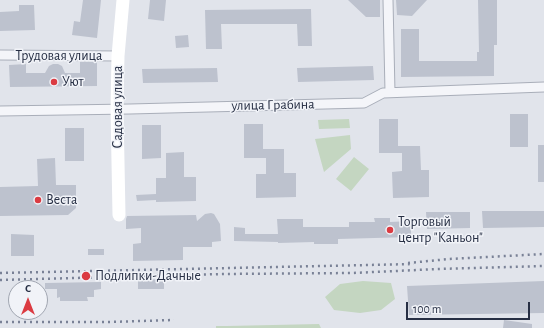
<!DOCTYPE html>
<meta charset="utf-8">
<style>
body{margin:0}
#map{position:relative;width:544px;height:328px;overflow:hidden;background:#e1e4eb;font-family:"Alegreya Sans",sans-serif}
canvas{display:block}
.north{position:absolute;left:8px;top:280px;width:40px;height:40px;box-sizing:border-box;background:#f1f3f8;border:1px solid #a0a5b0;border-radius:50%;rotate:0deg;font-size:11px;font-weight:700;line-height:16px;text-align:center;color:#272f44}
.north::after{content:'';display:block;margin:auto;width:14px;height:18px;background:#db3b42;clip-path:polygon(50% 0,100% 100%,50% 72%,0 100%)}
.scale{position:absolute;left:406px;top:302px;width:124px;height:18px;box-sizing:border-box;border:2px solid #272f44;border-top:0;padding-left:5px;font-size:12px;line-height:14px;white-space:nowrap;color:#272f44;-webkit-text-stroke:3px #f1f3f8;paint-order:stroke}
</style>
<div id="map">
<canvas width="544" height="328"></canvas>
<div class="north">С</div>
<div class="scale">100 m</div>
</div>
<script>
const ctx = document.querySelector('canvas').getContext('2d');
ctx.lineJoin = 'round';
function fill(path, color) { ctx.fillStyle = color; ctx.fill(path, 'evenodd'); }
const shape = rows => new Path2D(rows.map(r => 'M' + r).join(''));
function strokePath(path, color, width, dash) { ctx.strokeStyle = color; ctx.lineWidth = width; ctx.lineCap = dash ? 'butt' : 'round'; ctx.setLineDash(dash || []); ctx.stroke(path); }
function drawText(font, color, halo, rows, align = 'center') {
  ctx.font = font + ' "Alegreya Sans",sans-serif'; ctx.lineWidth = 3; ctx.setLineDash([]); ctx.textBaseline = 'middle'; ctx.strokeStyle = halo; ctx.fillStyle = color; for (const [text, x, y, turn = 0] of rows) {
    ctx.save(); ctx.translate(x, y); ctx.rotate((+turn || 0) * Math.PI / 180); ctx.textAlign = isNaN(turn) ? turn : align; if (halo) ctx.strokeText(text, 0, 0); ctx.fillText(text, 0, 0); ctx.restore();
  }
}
const green = shape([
 [349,119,350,128,319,129,318,120],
 [350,135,351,149,324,172,315,139],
 [354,157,369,169,351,191,336,179],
 [363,281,391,283,395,299,381,310,360,313,334,310,325,297,340,284],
 [319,324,321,328,216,328,216,326,227,326]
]);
const building = shape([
 [83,0,101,0,97,38,72,35,74,21,80,22],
 [150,0,166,0,164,21,148,19],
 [348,0,380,0,380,17,366,17],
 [396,0,427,0,412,16,397,15],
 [478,0,497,0,497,45,494,45,494,76,401,77,401,29,419,29,419,61,477,61,477,52,479,52],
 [19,5,34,5,35,30,0,31,0,12,19,11],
 [311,9,312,46,298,46,297,24,221,24,222,49,206,49,205,10],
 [188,35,189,47,176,48,175,36],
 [80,62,97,62,97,86,10,87,9,65,26,64,26,73,45,73,49,66,53,64,58,64,62,66,65,73,80,73],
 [373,66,374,80,298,82,297,68],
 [217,68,218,82,143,83,142,69],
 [510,114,528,114,528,147,510,147],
 [379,119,398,119,398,146,420,146,421,170,429,170,429,197,393,198,392,172,402,171,402,153,379,153],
 [244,124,263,124,263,149,284,149,284,173,296,173,296,197,256,198,256,174,266,174,266,158,244,158],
 [142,125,161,125,161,158,142,159],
 [65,128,84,128,84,161,65,161],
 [538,145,544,145,544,182,538,182],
 [184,152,184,177,196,177,196,201,156,202,156,200,137,201,136,195,156,194,156,178,166,178,166,153],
 [55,158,56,185,76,185,76,208,68,215,0,216,0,187,38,186,37,159],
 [482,211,544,211,544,227,483,228],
 [426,212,470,212,470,228,427,229],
 [211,213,214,214,220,224,221,241,212,242,212,247,183,247,183,260,133,261,133,244,141,243,141,228,126,229,126,219,127,216,196,215,197,221,205,214],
 [374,218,390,218,390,222,411,221,411,237,338,239,338,244,314,244,314,242,278,243,278,242,234,241,234,227,245,228,245,234,278,234,277,219,303,219,303,227,349,227,349,222,375,222],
 [11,234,34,235,34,256,11,256],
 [88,249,104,249,104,255,88,255],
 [164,279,164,289,138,289,138,280],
 [544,281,544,313,409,315,407,286],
 [101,282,101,289,94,290,94,297,87,297,88,301,60,301,60,297,57,298,57,289,45,289,45,283],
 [504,320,532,324,532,328,503,328]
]);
const street = shape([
 [388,0,390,92],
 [0,55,118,56],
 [0,111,130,109,364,103,383,93,544,87]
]);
const secondary = shape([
 [119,215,117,109,118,56,123,0]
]);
const rail = shape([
 [408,263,449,259,544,254],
 [0,273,414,264],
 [0,280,223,274,353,273,438,269,544,266],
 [0,322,108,322,174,320]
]);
const markers = [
 [54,82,4,"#db3b42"],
 [38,200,4,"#db3b42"],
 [390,230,4,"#db3b42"],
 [86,276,5,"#db3b42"]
];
const streetNames = [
 ["Трудовая улица",59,56],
 ["улица Грабина",273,105,-1],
 ["Садовая улица",118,107,-90]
];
const poiNames = [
 ["Уют",62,82],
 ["Веста",46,200],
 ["Торговый",398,222],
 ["центр \"Каньон\"",398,238],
 ["Подлипки-Дачные",95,276]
];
fill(green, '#c4d6c1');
fill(building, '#bdc2ce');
strokePath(street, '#a9aeb9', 11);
strokePath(street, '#f4f5f9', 9);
strokePath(secondary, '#fff', 13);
strokePath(rail, '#798196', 2.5, [2, 4]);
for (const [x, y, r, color] of markers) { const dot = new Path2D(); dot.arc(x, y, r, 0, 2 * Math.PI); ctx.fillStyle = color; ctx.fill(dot); strokePath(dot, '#f1f3f8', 1.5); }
drawText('14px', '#272f44', '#f1f3f8', streetNames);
drawText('14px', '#272f44', '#f1f3f8', poiNames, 'left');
</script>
